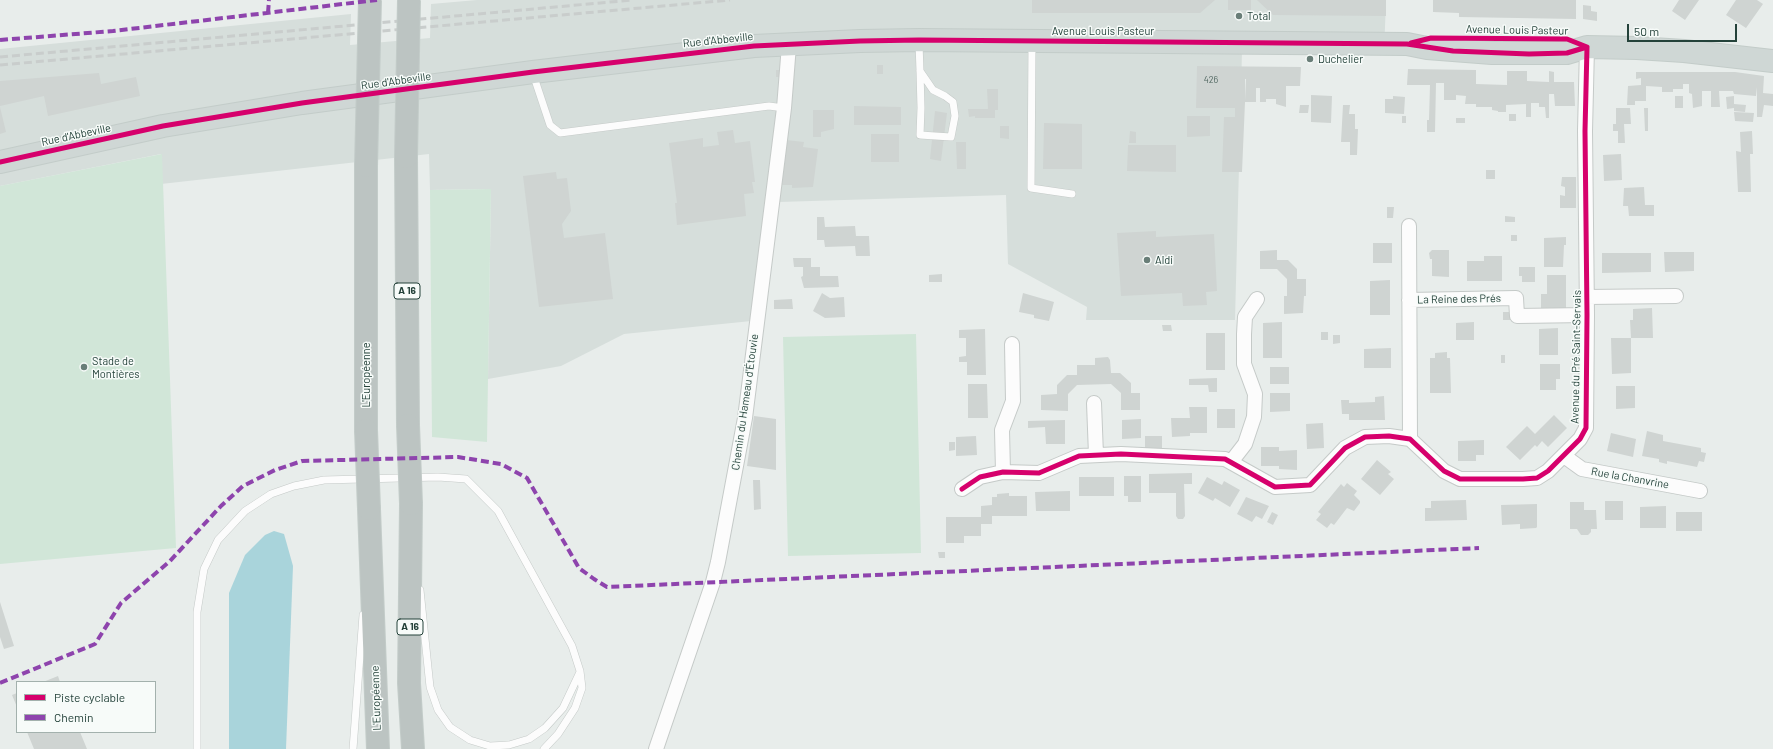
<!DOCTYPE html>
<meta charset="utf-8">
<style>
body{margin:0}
#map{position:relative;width:1773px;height:749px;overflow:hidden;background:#e8edeb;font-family:Barlow,sans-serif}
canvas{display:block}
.legend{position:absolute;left:16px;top:681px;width:140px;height:52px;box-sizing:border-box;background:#f7fbf9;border:1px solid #a3b1ad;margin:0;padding:5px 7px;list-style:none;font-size:12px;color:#24423a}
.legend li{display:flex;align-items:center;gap:8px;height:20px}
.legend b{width:20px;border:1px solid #a3b1ad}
.scale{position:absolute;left:1627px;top:24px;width:110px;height:18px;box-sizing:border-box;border:2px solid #24423a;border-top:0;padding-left:5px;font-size:12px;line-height:14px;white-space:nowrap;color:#24423a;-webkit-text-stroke:3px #f7fbf9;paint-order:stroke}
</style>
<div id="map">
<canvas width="1773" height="749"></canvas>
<ul class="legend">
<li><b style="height:5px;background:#d6006c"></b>Piste cyclable</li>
<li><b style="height:5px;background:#8e44ad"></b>Chemin</li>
</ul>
<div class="scale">50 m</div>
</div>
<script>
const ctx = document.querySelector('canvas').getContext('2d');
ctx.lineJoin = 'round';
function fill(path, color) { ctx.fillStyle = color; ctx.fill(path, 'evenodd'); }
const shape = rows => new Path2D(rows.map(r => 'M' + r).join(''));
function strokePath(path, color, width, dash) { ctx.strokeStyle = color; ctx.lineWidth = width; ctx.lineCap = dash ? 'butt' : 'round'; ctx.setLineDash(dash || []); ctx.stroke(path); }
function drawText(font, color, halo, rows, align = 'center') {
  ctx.font = font + ' Barlow,sans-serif'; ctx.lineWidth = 3; ctx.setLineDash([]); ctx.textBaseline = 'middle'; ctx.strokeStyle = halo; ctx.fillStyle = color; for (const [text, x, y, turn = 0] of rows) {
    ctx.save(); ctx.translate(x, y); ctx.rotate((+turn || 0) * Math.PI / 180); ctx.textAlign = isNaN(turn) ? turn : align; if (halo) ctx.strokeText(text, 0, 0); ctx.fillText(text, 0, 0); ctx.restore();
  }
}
const built = shape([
 [477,0,1386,0,1384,54,1242,51,1235,320,1086,320,1087,307,1008,264,1006,195,779,202,761,320,624,334,561,366,488,379,491,189,430,190,429,154,161,184,161,154,0,186,0,49,351,14,350,45,430,38,431,4]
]);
const green = shape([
 [162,154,176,548,0,564,0,186],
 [491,189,487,442,432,437,430,190],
 [916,334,921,553,788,556,783,337]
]);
const water = shape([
 [274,531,284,534,293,566,286,749,229,749,229,593,245,555,265,535]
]);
const building = shape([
 [1032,0,1215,0,1200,13,1032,13],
 [1228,0,1251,0,1251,10,1228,10],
 [1257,0,1386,0,1386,16,1273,15],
 [1433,0,1576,0,1576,19,1459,17,1459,13,1433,12],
 [1679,0,1699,0,1685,20,1672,11],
 [1736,0,1757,0,1763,4,1746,28,1726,15],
 [1583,5,1591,6,1591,11,1597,12,1597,21,1583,19],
 [877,65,883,65,883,74,877,74],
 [1197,66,1301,67,1300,86,1286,86,1286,107,1276,104,1276,99,1266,99,1266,102,1260,102,1260,88,1256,88,1256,102,1245,102,1242,172,1222,172,1224,117,1235,117,1235,108,1196,108],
 [1245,79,1246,79,1245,100],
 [1408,69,1476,70,1476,84,1507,85,1507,71,1527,71,1527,81,1549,82,1549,71,1554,72,1554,82,1574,82,1575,106,1555,106,1554,94,1549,94,1549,118,1546,118,1545,107,1539,107,1539,103,1531,103,1531,117,1526,117,1526,104,1506,105,1506,112,1498,112,1498,111,1492,110,1492,107,1476,107,1476,104,1465,104,1466,96,1456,95,1456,100,1444,100,1444,83,1436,83,1435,132,1427,132,1427,120,1429,120,1430,85,1407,85],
 [776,70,782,70,783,77,776,77],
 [1636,72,1735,72,1764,76,1763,93,1773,94,1773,106,1764,105,1762,117,1757,117,1757,87,1756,96,1734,94,1733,91,1719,91,1720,107,1711,107,1711,91,1702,91,1702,106,1693,108,1692,94,1689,93,1689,84,1683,84,1683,89,1673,89,1673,92,1662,92,1662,87,1646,86,1646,101,1635,101,1635,105,1627,105,1628,86,1641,85,1641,78,1636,79],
 [99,73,101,84,136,77,140,96,48,116,44,96,0,106,0,81],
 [987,89,998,89,998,110,995,110,995,118,975,118,975,116,969,117,968,109,988,109],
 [1311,95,1332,96,1331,123,1311,122],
 [1393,96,1405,97,1404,114,1385,113,1385,99,1393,99],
 [1675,96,1683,96,1683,108,1675,108],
 [1734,96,1734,104,1746,105,1745,112,1734,111,1734,108,1727,109,1726,97],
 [1300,105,1309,105,1308,113,1299,113],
 [1343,105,1350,105,1349,114,1355,114,1355,129,1358,129,1357,155,1350,155,1350,142,1341,142],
 [854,106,901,107,901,125,854,125],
 [0,107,6,132,0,134],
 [1616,108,1630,108,1631,124,1624,124,1625,143,1618,143,1618,131,1613,131,1613,124,1616,124],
 [1644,108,1648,108,1648,131,1645,131],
 [813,110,834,110,834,129,821,132,821,137,813,137],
 [935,111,947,113,941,161,930,159],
 [1734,112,1754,113,1753,122,1735,121],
 [1509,114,1516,114,1516,121,1509,121],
 [1187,116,1210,116,1210,136,1187,137],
 [1402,116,1406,116,1406,123,1402,123],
 [1456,118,1465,118,1465,123,1456,123],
 [1044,123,1082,124,1082,169,1043,169],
 [1000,126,1009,126,1009,139,1000,138],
 [733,130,735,143,750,141,755,182,752,182,754,193,744,194,746,216,677,225,675,203,677,203,669,143,703,138,703,147,719,145,717,132],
 [1130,131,1136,132,1136,143,1129,143],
 [1752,131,1753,154,1750,154,1751,192,1738,192,1736,151,1741,152,1740,132],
 [871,134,899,134,899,162,871,162],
 [786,140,804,142,803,147,818,149,813,187,792,188,792,185,780,185],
 [956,142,966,142,966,169,957,169],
 [1128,145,1176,145,1176,172,1127,171],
 [1621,154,1622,180,1604,181,1603,155],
 [1486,170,1495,170,1495,179,1486,179],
 [556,172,557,179,567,178,571,211,562,224,564,238,605,233,613,299,539,307,523,176],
 [1562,177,1576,177,1576,208,1560,208,1560,195,1565,196,1565,187,1561,186],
 [1644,187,1645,205,1654,205,1654,216,1629,216,1628,206,1623,206,1624,188],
 [1387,207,1394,207,1393,218,1387,218],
 [1505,216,1515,217,1515,222,1505,222],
 [817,217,824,217,825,227,855,226,856,236,869,236,870,256,856,256,855,246,825,247,824,240,817,240],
 [1156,231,1156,237,1214,234,1217,291,1206,292,1207,305,1183,306,1182,293,1121,296,1117,233],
 [1511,235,1517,235,1517,241,1511,241],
 [1566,237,1566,245,1564,245,1563,267,1544,267,1544,238],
 [1373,243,1392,243,1392,263,1373,263],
 [1277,250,1277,260,1288,260,1297,269,1297,279,1306,279,1306,296,1304,296,1303,313,1284,314,1284,296,1287,296,1287,279,1277,269,1260,269,1260,251],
 [1432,250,1449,250,1449,277,1432,276,1432,259,1430,259,1429,253],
 [1664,252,1694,252,1694,271,1665,272],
 [1602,253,1651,253,1651,272,1602,273],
 [1484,256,1502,256,1502,281,1467,281,1467,261,1484,261],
 [793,258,811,258,811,267,820,267,820,276,838,276,839,287,804,288,801,277,803,276,803,267,794,267],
 [1519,267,1535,267,1535,282,1522,282,1522,276,1519,276],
 [942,274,942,282,929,282,929,275],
 [1547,275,1566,275,1566,311,1547,311,1547,308,1541,308,1541,294,1547,294],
 [1390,280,1390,315,1370,315,1370,281],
 [822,293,830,298,844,297,845,317,825,318,813,311],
 [1023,293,1054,302,1049,321,1034,318,1034,315,1019,312],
 [792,299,793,309,774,309,774,300],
 [1652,308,1653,338,1631,338,1630,320,1633,320,1633,309],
 [1503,312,1511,312,1511,320,1503,320],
 [1282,322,1282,358,1263,358,1263,323],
 [1474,322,1474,340,1456,340,1456,323],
 [1162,325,1171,325,1172,331,1163,331],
 [1558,328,1558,355,1539,355,1539,329],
 [985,329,986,375,967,375,967,362,959,362,959,357,966,356,966,338,959,338,959,330],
 [1321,332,1328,332,1328,340,1321,340],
 [1206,333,1225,333,1225,370,1206,370],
 [1333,335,1340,335,1340,343,1333,344],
 [1611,338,1631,338,1631,373,1612,374],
 [1391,348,1391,368,1364,368,1364,349],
 [1447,352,1447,358,1450,358,1451,393,1430,393,1430,358,1435,358,1435,353],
 [1501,355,1505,355,1505,363,1501,363],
 [1108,357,1110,360,1111,373,1120,373,1131,383,1131,393,1140,393,1140,410,1121,410,1121,393,1111,384,1077,385,1068,394,1068,411,1041,410,1041,395,1057,394,1057,385,1067,375,1077,375,1077,365,1095,365,1095,358],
 [1540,364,1560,364,1560,379,1556,379,1556,390,1540,390],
 [1270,367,1289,367,1289,384,1270,384],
 [1217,378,1217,392,1209,392,1208,385,1189,385,1189,379],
 [968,384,987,384,988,418,968,418],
 [1616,386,1635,386,1635,408,1616,409],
 [1270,393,1290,393,1290,411,1270,412],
 [1384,396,1385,420,1349,420,1349,414,1342,414,1341,400,1349,400,1349,403,1375,402,1375,397],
 [1189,407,1207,407,1207,433,1190,433,1190,436,1172,437,1171,418,1190,418],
 [1217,409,1235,409,1235,428,1217,428],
 [1554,415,1567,428,1548,447,1542,441,1537,447,1535,445,1520,460,1506,447,1527,426,1535,434],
 [754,416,776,419,776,470,747,466],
 [1141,419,1141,438,1122,439,1122,420],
 [1065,420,1065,444,1046,444,1045,427,1028,428,1028,421],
 [1323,423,1324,448,1307,449,1306,424],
 [1647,431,1663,435,1663,441,1701,448,1701,452,1706,453,1704,462,1699,461,1697,467,1667,461,1667,464,1659,462,1659,459,1642,456],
 [1611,433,1636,439,1633,457,1607,451],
 [976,436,977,455,956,456,956,437],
 [1145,436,1162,436,1162,448,1145,448],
 [1484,440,1484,455,1476,455,1476,461,1458,461,1458,441],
 [949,442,955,442,955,450,949,451],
 [1261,447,1279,447,1279,451,1297,450,1297,470,1279,469,1279,466,1261,466],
 [1377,460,1391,472,1388,474,1394,479,1380,495,1361,479],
 [1192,473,1192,484,1184,484,1185,516,1183,519,1178,519,1176,516,1176,493,1149,493,1149,474],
 [1124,476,1141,476,1141,502,1128,502,1128,496,1124,496],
 [1079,477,1114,477,1114,496,1079,496],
 [1207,477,1222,485,1224,481,1240,490,1230,507,1215,498,1213,501,1198,493],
 [753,480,760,480,761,509,754,510],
 [1347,483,1357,491,1354,495,1360,501,1360,503,1354,511,1347,508,1334,525,1331,523,1327,528,1316,520,1321,514,1318,512,1341,484,1344,487],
 [1070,491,1070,511,1036,511,1035,492],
 [1009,493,1009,496,1027,496,1027,516,992,516,992,524,981,524,981,536,964,536,964,543,946,543,946,517,981,517,981,506,992,505,992,497,997,497,997,494],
 [1246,497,1269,506,1262,519,1256,516,1252,522,1237,514],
 [1466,500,1467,520,1425,521,1425,508,1431,508,1431,501],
 [1605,501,1623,501,1623,520,1605,520],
 [1570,502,1584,502,1584,510,1596,510,1597,529,1591,529,1591,532,1588,535,1581,535,1577,529,1570,529],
 [1537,504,1537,527,1536,528,1520,529,1520,524,1502,525,1501,505],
 [1666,506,1666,528,1640,528,1640,507],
 [1272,512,1278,515,1273,525,1267,522],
 [1676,512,1702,512,1702,531,1676,531],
 [938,552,945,552,945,558,939,558],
 [0,602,14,646,4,649,0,637],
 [58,676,60,682,43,682],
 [17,693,17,707,12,695],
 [27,732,80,732,87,749,34,749]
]);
const service = shape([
 [919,43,920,71,921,108,920,135,951,137,955,116,953,102,945,96,933,90,920,71],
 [1032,44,1031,188,1072,194],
 [533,74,550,125,560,133,769,106,784,108],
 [420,590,430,687,438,710,450,727,470,740,490,746,509,745,529,739,545,728,563,708,580,672],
 [197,749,197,612,204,569,218,540,245,511,271,494,294,486,324,480,438,477,466,479,498,511,572,646,580,671,582,688,575,708,558,734,544,749],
 [353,749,363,615]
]);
const minor = shape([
 [1409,226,1410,439],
 [1587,297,1676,296],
 [1409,300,1516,298,1517,316,1587,315],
 [1094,403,1096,455],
 [1564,456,1582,469,1700,491],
 [1231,462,1245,444,1254,417,1255,394,1244,364,1244,334,1245,317,1257,299],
 [1003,472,1002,430,1013,401,1012,344],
 [962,489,980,477,1003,472,1039,473,1079,456,1121,454,1225,459,1275,487,1310,485,1345,448,1365,437,1389,436,1410,439,1444,471,1460,479,1523,479,1537,478,1548,471,1580,439,1586,428,1587,315,1585,131,1587,47],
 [656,749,713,582,718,562,745,418,784,108,789,45]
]);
const primary = shape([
 [0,162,163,126,302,103,533,72,754,46,860,41,919,40,1407,44,1427,48,1492,53,1567,53,1587,47,1637,48,1684,51,1773,61]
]);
const motorway = shape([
 [406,157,408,425],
 [366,166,366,430],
 [411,504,409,683,413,749],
 [369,509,378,749]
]);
const rail = shape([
 [0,57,633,0],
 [0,65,730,0]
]);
const motorwayBridge = shape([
 [406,157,409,0],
 [366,166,370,0],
 [408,425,411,504],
 [366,430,369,509]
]);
const quiet = shape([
 [268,13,269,0],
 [0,40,113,31,377,0],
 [0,683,95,644,121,603,170,561,221,506,243,486,275,470,302,461,458,457,501,464,527,478,579,568,594,579,607,587,1479,548]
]);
const cycleway = shape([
 [1411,43,1431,38,1567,39,1587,47],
 [0,162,163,126,302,103,533,72,754,46,860,41,919,40,1407,44,1453,51,1529,54,1567,53,1587,47],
 [962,489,980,477,1003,472,1039,473,1079,456,1121,454,1225,459,1275,487,1310,485,1345,448,1365,437,1389,436,1410,439,1444,471,1460,479,1523,479,1537,478,1548,471,1580,439,1586,428,1587,315,1585,131,1587,47]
]);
const markers = [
 [1239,16,4,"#697e78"],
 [1310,59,4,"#697e78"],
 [1147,260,4,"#697e78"],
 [84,367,4,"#697e78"]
];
const numberNames = [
 ["426",1211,80]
];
const shields = [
 [407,291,26],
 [410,627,26]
];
const shieldNames = [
 ["A 16",407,291],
 ["A 16",410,627]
];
const poiNames = [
 ["Total",1247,16],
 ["Duchelier",1318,59],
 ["Aldi",1155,260],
 ["Stade de",92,361],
 ["Montières",92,374]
];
const streetNames = [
 ["Avenue Louis Pasteur",1517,30,1],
 ["Avenue Louis Pasteur",1103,31],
 ["Rue d'Abbeville",718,40,-6],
 ["Rue d'Abbeville",396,81,-8],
 ["Rue d'Abbeville",76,135,-12],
 ["La Reine des Prés",1459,299,-1],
 ["Avenue du Pré Saint-Servais",1576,357,-89],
 ["L'Européenne",366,375,-90],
 ["Chemin du Hameau d'Étouvie",745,402,-82],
 ["Rue la Chanvrine",1630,478,10],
 ["L'Européenne",376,698,-92]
];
fill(built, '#d6dedb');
fill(green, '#d1e6d8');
fill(water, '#a9d4db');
fill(building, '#cfd4d2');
strokePath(service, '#c5cac8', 8);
strokePath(minor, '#c5cac8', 16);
strokePath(primary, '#c3ccc9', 24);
strokePath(motorway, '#c3ccc9', 24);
strokePath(service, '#fcfcfc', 7);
strokePath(minor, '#fcfcfc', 14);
strokePath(primary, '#cfd7d5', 22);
strokePath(motorway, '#bcc4c2', 22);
strokePath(rail, '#c9cdcc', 3, [8, 4]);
strokePath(motorwayBridge, '#c3ccc9', 24, []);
strokePath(motorwayBridge, '#bcc4c2', 22);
strokePath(quiet, '#8e44ad', 4, [8, 4]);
strokePath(cycleway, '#d6006c', 5);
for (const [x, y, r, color] of markers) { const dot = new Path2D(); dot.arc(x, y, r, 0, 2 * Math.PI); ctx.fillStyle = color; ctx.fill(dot); strokePath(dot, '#f7fbf9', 1.5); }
drawText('9px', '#506761', null, numberNames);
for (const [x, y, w] of shields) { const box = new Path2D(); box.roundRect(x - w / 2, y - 8, w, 16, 3); ctx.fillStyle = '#f7fbf9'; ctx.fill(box); strokePath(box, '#24423a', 1); }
drawText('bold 10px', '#24423a', null, shieldNames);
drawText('11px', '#24423a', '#f7fbf9', poiNames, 'left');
drawText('11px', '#24423a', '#f7fbf9', streetNames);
</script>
